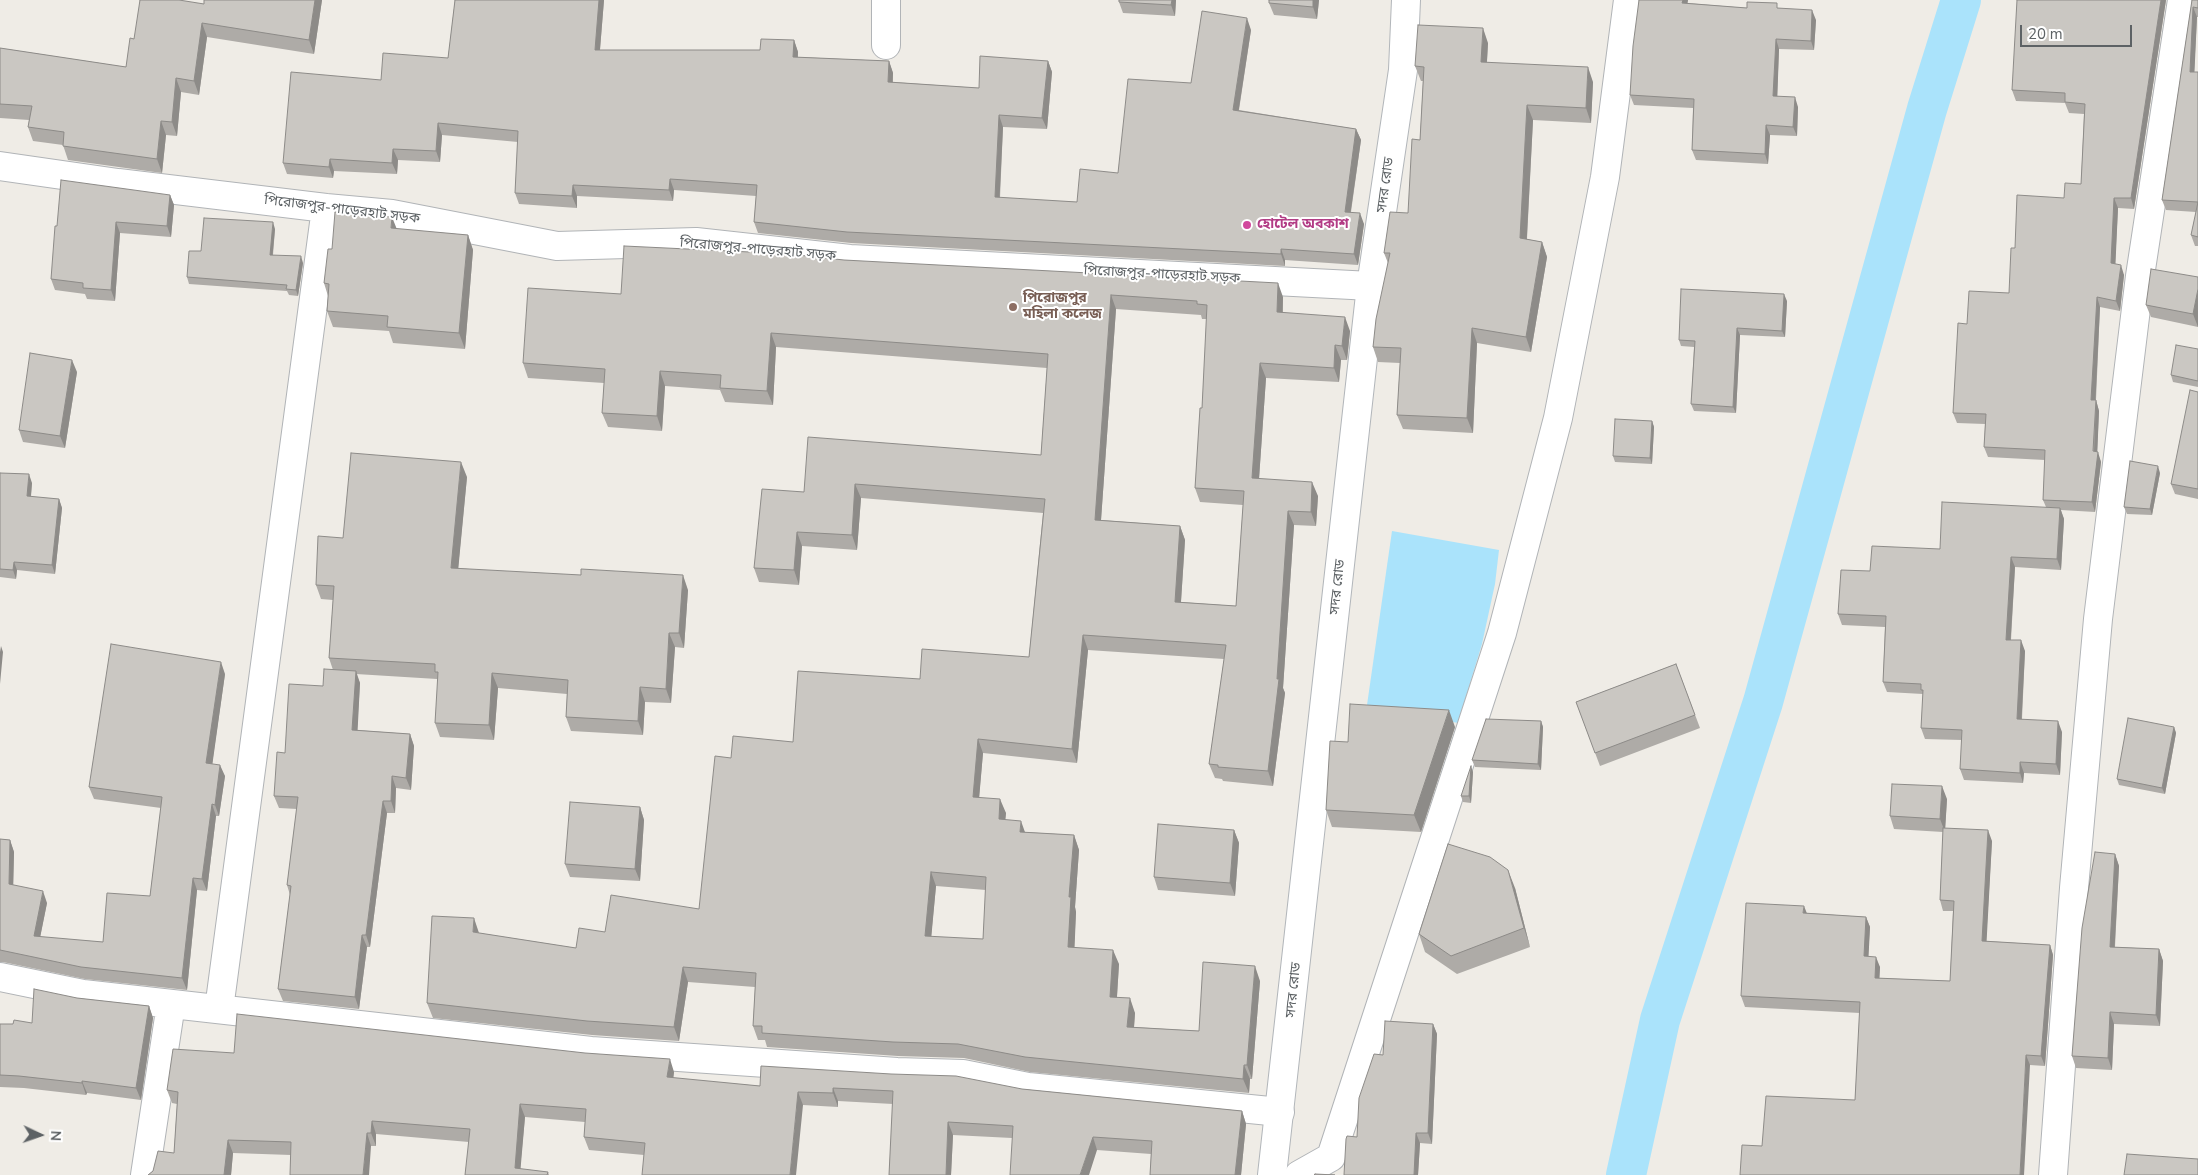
<!DOCTYPE html>
<meta charset="utf-8">
<style>
body{margin:0}
#map{position:relative;width:2198px;height:1175px;overflow:hidden;background:#efece6;font-family:"Nunito Sans",sans-serif}
canvas{display:block}
.north{position:absolute;left:15px;top:1110px;width:50px;height:50px;-webkit-text-stroke:4px #fff;paint-order:stroke;rotate:93deg;font-size:14px;font-weight:700;line-height:20px;text-align:center;color:#5d6265}
.north::after{content:'';display:block;margin:auto;width:18px;height:22px;background:#5d6265;clip-path:polygon(50% 0,100% 100%,50% 72%,0 100%)}
.scale{position:absolute;left:2020px;top:25px;width:112px;height:22px;box-sizing:border-box;border:2px solid #5d6265;border-top:0;padding-left:6px;font-size:15px;line-height:18px;white-space:nowrap;color:#5d6265;-webkit-text-stroke:4px #fff;paint-order:stroke}
</style>
<div id="map">
<canvas width="2198" height="1175"></canvas>
<div class="north">N</div>
<div class="scale">20 m</div>
</div>
<script>
const ctx = document.querySelector('canvas').getContext('2d');
ctx.lineJoin = 'round';
function fill(path, color) { ctx.fillStyle = color; ctx.fill(path, 'evenodd'); }
const shape = rows => new Path2D(rows.map(r => 'M' + r).join(''));
function strokePath(path, color, width, dash) { ctx.strokeStyle = color; ctx.lineWidth = width; ctx.lineCap = dash ? 'butt' : 'round'; ctx.setLineDash(dash || []); ctx.stroke(path); }
function drawText(font, color, halo, rows, align = 'center') {
  ctx.font = font + ' "Nunito Sans","Noto Sans Bengali",sans-serif'; ctx.lineWidth = 4; ctx.setLineDash([]); ctx.textBaseline = 'middle'; ctx.strokeStyle = halo; ctx.fillStyle = color; for (const [text, x, y, turn = 0] of rows) {
    ctx.save(); ctx.translate(x, y); ctx.rotate((+turn || 0) * Math.PI / 180); ctx.textAlign = isNaN(turn) ? turn : align; if (halo) ctx.strokeText(text, 0, 0); ctx.fillText(text, 0, 0); ctx.restore();
  }
}
const water = shape([
 [1392,531,1499,550,1495,584,1482,644,1458,723,1367,705]
]);
const canal = shape([
 [1626,1175,1660,1020,1763,702,1927,109,1961,0]
]);
const street = shape([
 [886,45,886,0],
 [0,166,118,183,326,208,392,214,557,246,696,242,850,259,1371,286],
 [0,977,83,994,591,1051,897,1072,963,1074,1028,1087,1280,1112],
 [219,1009,326,208],
 [145,1175,171,1004],
 [1299,1175,1331,1157,1502,633,1558,418,1605,177,1628,0],
 [2053,1175,2074,888,2098,619,2140,276,2182,0]
]);
const secondary = shape([
 [1272,1175,1371,286,1403,70,1406,0]
]);
const wall = shape([
 [204,0,322,0,314,54,207,37,199,95,181,92,177,136,166,135,162,173,68,160,63,145,33,141,28,127,29,120,0,118,0,48,126,67,134,39,204,4],
 [455,0,604,0,600,50,760,50,794,40,798,52,798,57,889,61,893,73,893,82,979,88,1048,61,1052,72,1047,129,1003,127,1000,198,1077,202,1118,173,1191,83,1251,30,1239,110,1356,129,1361,140,1351,212,1364,224,1358,265,1285,260,1285,266,851,243,758,233,754,222,756,196,674,190,673,201,577,196,577,208,519,204,515,193,518,142,442,135,440,162,398,160,397,174,334,171,333,178,287,174,283,163,381,80,448,58],
 [1176,0,1175,16,1123,13,1119,2],
 [1319,0,1317,19,1274,15,1269,3],
 [1639,0,1688,0,1687,3,1747,8,1779,8,1816,20,1814,50,1779,49,1777,96,1798,107,1797,136,1770,135,1768,164,1696,160,1692,150,1693,108,1634,105,1630,95],
 [2166,0,2134,209,2118,208,2115,264,2124,275,2120,311,2100,307,2096,400,2099,411,2097,452,2101,462,2095,512,2061,510,2064,519,2061,570,2015,567,2011,640,2025,651,2022,719,2062,732,2060,775,2024,773,2023,783,1964,780,1960,769,1962,740,1925,739,1921,728,1923,694,1887,692,1883,682,1885,627,1842,625,1838,614,1870,571,1940,549,2046,507,2043,500,2045,460,1988,457,1984,447,1985,424,1957,423,1953,413,1967,324,2009,293,2015,248,2064,198,2081,184,2084,114,2069,113,2065,103,2016,101,2012,90],
 [2192,0,2198,0,2198,17,2197,17,2194,72,2198,72,2198,246,2195,246,2191,235,2196,212,2166,210,2162,200],
 [1488,43,1487,62,1593,82,1591,123,1533,120,1527,239,1542,242,1547,257,1531,352,1477,343,1473,433,1403,429,1397,415,1400,363,1378,362,1373,347,1388,263,1384,253,1408,213,1420,140,1423,81,1421,81,1415,66],
 [170,195,174,205,171,237,120,233,115,301,87,299,85,294,55,290,51,279,57,226],
 [275,229,273,255,303,263,298,296,289,295,287,291,189,284,187,277,201,251],
 [397,229,468,235,473,250,465,349,393,343,389,331,333,327,327,311,328,296,324,283,332,249],
 [844,260,1283,297,1283,312,1350,331,1347,360,1341,360,1339,382,1266,378,1259,479,1318,496,1316,526,1294,525,1283,688,1285,693,1273,786,1223,781,1222,779,1215,778,1209,764,1224,659,1088,650,1077,763,983,753,979,797,1006,813,1005,820,1025,832,1074,835,1079,850,1075,907,1076,912,1074,947,1119,964,1117,997,1135,1013,1134,1027,1199,1031,1260,981,1252,1079,1250,1079,1249,1093,1030,1072,964,1058,898,1056,767,1047,765,1040,758,1040,753,1026,755,987,688,982,679,1041,592,1035,433,1018,427,1003,479,933,576,948,605,932,699,909,731,758,793,742,920,679,1029,657,1043,513,861,498,857,550,802,546,799,585,759,582,754,568,804,492,1041,455,1047,368,776,347,773,405,725,402,720,390,665,386,662,431,608,427,602,413,604,383,528,378,523,363,621,294],
 [1116,309,1201,315,1202,319,1207,319,1202,408,1195,488,1200,502,1243,505,1236,606,1181,602,1185,540,1180,526,1101,520],
 [936,886,986,890,983,939,931,937],
 [2198,277,2198,327,2151,317,2146,305],
 [1787,301,1785,337,1740,335,1736,413,1694,411,1691,404,1694,347,1681,346,1679,340],
 [2198,349,2198,387,2173,382,2171,375],
 [77,372,65,448,23,442,19,430],
 [2198,392,2198,499,2175,494,2171,484],
 [1652,421,1654,427,1652,464,1615,462,1613,456],
 [0,473,32,483,31,497,59,499,62,508,55,574,17,570,16,579,0,577],
 [2160,473,2152,515,2127,514,2124,507],
 [467,477,458,568,688,590,684,648,675,647,671,703,645,702,643,735,571,731,566,717,567,694,498,688,494,740,440,737,435,723,438,681,437,679,356,674,360,683,357,730,410,734,414,746,411,790,396,788,395,813,387,813,370,947,367,947,359,1009,283,1001,278,989,290,895,287,885,297,809,279,808,274,796,285,753,323,686,333,670,329,658,333,600,321,599,316,585,343,538],
 [1676,664,1700,728,1600,766,1576,702],
 [225,674,212,764,225,776,219,816,216,816,207,891,197,890,187,990,85,979,3,962,0,962,0,839,10,840,14,852,13,885,47,903,40,937,103,942,150,896,161,808,94,799,89,787],
 [1541,721,1543,727,1541,770,1475,767,1472,760],
 [1455,727,1421,832,1332,827,1326,810,1348,742],
 [2174,727,2176,733,2165,794,2119,785,2117,779],
 [1473,772,1471,803,1463,802,1461,796],
 [1947,799,1945,828,1992,841,1986,941,2050,945,2053,955,2045,1066,2030,1065,1762,1146,1855,1100,1860,1013,1745,1007,1741,996,1807,913,1866,917,1870,927,1868,956,1880,967,1879,978,1950,981,1953,911,1943,911,1940,900,1943,832,1894,829,1890,816],
 [640,807,644,820,640,881,570,877,565,864],
 [1234,830,1239,843,1235,896,1158,890,1154,877],
 [2115,854,2119,866,2115,947,2159,949,2163,961,2160,1026,2114,1024,2112,1070,2076,1068,2072,1056],
 [1515,888,1530,947,1457,974,1425,952,1419,934],
 [77,998,149,1006,153,1018,141,1100,87,1093,86,1095,24,1088,0,1087,0,1024,13,1024,32,1023],
 [1433,1024,1437,1034,1432,1144,1420,1143,1418,1175,1344,1175,1357,1137,1383,1055],
 [234,1053,674,1072,673,1078,760,1086,1022,1089,1242,1111,1246,1124,1241,1175,1150,1175,1151,1154,1097,1150,1012,1138,953,1135,951,1175,889,1175,893,1104,838,1101,838,1107,803,1105,644,1155,589,1150,584,1137,585,1122,525,1117,520,1169,548,1172,549,1175,465,1175,469,1142,376,1134,376,1146,371,1146,291,1155,233,1153,231,1175,148,1175,174,1153,177,1104,172,1103,167,1090]
]);
const shadedWall = shape([
 [315,0,322,0,314,54,309,40],
 [599,0,604,0,599,61,595,50],
 [1172,0,1176,0,1175,16,1171,5],
 [1313,0,1319,0,1317,19,1313,7],
 [1683,0,1688,0,1686,13,1682,3],
 [2161,0,2166,0,2134,209,2131,198],
 [2193,7,2197,17,2194,82,2190,72],
 [1812,10,1816,20,1814,50,1811,41],
 [1247,18,1251,30,1237,121,1233,110],
 [202,23,207,37,199,95,194,81],
 [1483,28,1488,43,1486,76,1481,62],
 [1776,39,1779,49,1777,106,1773,96],
 [794,40,798,52,797,68,793,57],
 [889,61,893,73,892,93,888,82],
 [1048,61,1052,72,1047,129,1042,118],
 [1588,67,1593,82,1591,123,1586,108],
 [176,78,181,92,177,136,172,122],
 [1795,97,1798,107,1797,136,1793,127],
 [1527,105,1533,120,1526,253,1520,238],
 [999,115,1003,127,999,209,995,197],
 [161,121,166,135,162,173,157,159],
 [438,123,442,135,440,162,436,151],
 [1766,125,1770,135,1768,164,1765,154],
 [1356,129,1361,140,1349,223,1345,212],
 [393,149,398,160,397,174,392,163],
 [330,159,334,171,333,178,329,167],
 [670,179,674,190,673,201,669,190],
 [573,185,577,196,577,208,572,196],
 [170,195,174,205,171,237,167,226],
 [2114,198,2118,208,2115,274,2111,263],
 [1360,213,1364,224,1358,265,1354,254],
 [392,217,398,232,391,228],
 [116,222,120,233,115,301,111,290],
 [273,222,275,229,272,261,270,255],
 [468,235,473,250,465,349,459,333],
 [1542,242,1547,257,1531,352,1526,337],
 [1281,249,1285,260,1285,266,1281,254],
 [301,256,303,263,298,296,296,290],
 [2121,265,2124,275,2120,311,2116,301],
 [1278,283,1283,297,1282,326,1277,312],
 [2198,289,2198,327,2193,314],
 [1784,294,1787,301,1785,337,1782,331],
 [1111,295,1116,309,1100,534,1095,520],
 [2097,297,2100,307,2095,410,2091,400],
 [1345,317,1350,331,1347,360,1342,346],
 [1472,328,1477,343,1473,433,1467,418],
 [1737,328,1740,335,1736,413,1733,407],
 [771,333,776,347,773,405,767,391],
 [1335,345,1341,360,1339,382,1334,368],
 [72,360,77,372,65,448,60,436],
 [1260,363,1266,378,1258,493,1252,478],
 [660,371,665,386,662,431,657,416],
 [2096,400,2099,411,2097,459,2098,452,2101,462,2095,512,2092,502],
 [1652,421,1654,427,1652,464,1650,458],
 [461,462,467,477,457,582,451,568],
 [2158,466,2160,473,2152,515,2150,509],
 [29,474,32,483,30,505,27,496],
 [1312,482,1318,496,1316,526,1311,512],
 [855,484,861,498,857,550,852,535],
 [59,499,62,508,55,574,52,565],
 [2060,508,2064,519,2061,570,2057,559],
 [1288,511,1294,525,1283,688,1285,693,1273,786,1268,771,1277,679],
 [1180,526,1185,540,1180,616,1175,602],
 [797,532,802,546,799,585,794,570],
 [2011,557,2015,567,2010,650,2006,640],
 [14,562,17,570,16,579,13,570],
 [683,575,688,590,684,648,679,633],
 [669,633,675,647,671,703,666,689],
 [1083,635,1088,650,1077,763,1072,749],
 [2021,640,2025,651,2021,730,2017,719],
 [1,646,3,652,0,684,0,652],
 [221,662,225,674,211,774,206,763],
 [356,671,360,683,357,742,352,730],
 [492,673,498,688,494,740,489,725],
 [640,687,645,702,643,735,638,721],
 [1449,710,1455,727,1421,832,1414,815],
 [1541,721,1543,727,1541,770,1538,764],
 [2058,721,2062,732,2060,775,2056,764],
 [2174,727,2176,733,2165,794,2162,788],
 [410,734,414,746,411,790,406,778],
 [978,739,983,753,978,811,973,797],
 [2020,762,2024,773,2023,783,2020,773],
 [220,765,225,776,219,816,215,805],
 [1471,766,1473,772,1471,803,1469,796],
 [392,776,396,788,395,813,391,801],
 [1942,786,1947,799,1945,832,1940,819],
 [1000,799,1006,813,1004,834,999,819],
 [383,801,387,813,370,947,366,935],
 [212,804,216,816,207,891,202,879],
 [640,807,644,820,640,881,635,869],
 [1021,821,1026,835,1020,832],
 [1234,830,1239,843,1235,896,1230,883],
 [1988,830,1992,841,1986,952,1982,941],
 [1074,835,1079,850,1075,907,1076,912,1074,961,1068,947,1069,897],
 [10,840,14,852,13,896,9,884],
 [2115,854,2119,866,2114,958,2110,947],
 [1508,870,1515,888,1530,947,1524,928],
 [931,872,936,886,930,951,925,936],
 [193,878,197,890,187,990,182,978],
 [43,891,47,903,38,948,34,936],
 [1804,906,1808,916,1803,913],
 [1866,917,1870,927,1868,967,1864,956],
 [474,918,479,933,473,932],
 [362,935,367,947,359,1009,355,997],
 [2050,945,2053,955,2045,1066,2041,1056],
 [2159,949,2163,961,2160,1026,2156,1015],
 [1113,950,1119,964,1116,1011,1110,997],
 [1876,957,1880,967,1879,988,1875,978],
 [1255,966,1260,981,1252,1079,1247,1065],
 [683,967,688,982,679,1041,674,1027],
 [1130,998,1135,1013,1133,1041,1127,1027],
 [149,1006,153,1018,141,1100,136,1088],
 [2110,1012,2114,1024,2112,1070,2108,1058],
 [1433,1024,1437,1034,1432,1144,1428,1133],
 [2026,1055,2030,1065,2024,1175,2020,1175],
 [670,1059,674,1072,672,1090,667,1077],
 [1244,1065,1250,1079,1249,1093,1243,1079],
 [82,1081,87,1093,86,1095,82,1083],
 [833,1088,838,1101,838,1107,833,1093],
 [798,1092,803,1105,796,1175,790,1175],
 [520,1104,525,1117,520,1175,515,1168],
 [1242,1111,1246,1124,1241,1175,1235,1175],
 [372,1121,376,1134,376,1146,371,1133],
 [948,1122,953,1135,951,1175,946,1175],
 [367,1133,371,1146,369,1175,363,1175],
 [1416,1133,1420,1143,1418,1175,1414,1175],
 [1093,1137,1097,1150,1089,1175,1080,1175],
 [228,1140,233,1153,231,1175,224,1175]
]);
const building = shape([
 [140,0,179,0,204,4,204,0,315,0,309,40,202,23,194,81,176,78,172,122,161,121,157,159,63,146,64,132,28,127,32,106,0,104,0,48,126,67,130,38,134,39,140,0],
 [455,0,599,0,595,50,760,50,761,39,794,40,793,57,889,61,888,82,979,88,980,56,1048,61,1042,118,999,115,995,197,1077,202,1080,169,1118,173,1128,79,1191,83,1202,11,1247,18,1233,110,1356,129,1345,212,1360,213,1354,254,1281,249,1281,254,847,232,754,222,757,185,670,179,669,190,573,185,572,196,515,193,518,131,438,123,436,151,393,149,392,163,330,159,329,167,283,163,291,72,381,80,383,53,448,58,455,0],
 [1119,0,1172,0,1171,5,1119,2,1119,0],
 [1269,0,1313,0,1313,7,1269,3,1269,0],
 [1639,0,1683,0,1682,3,1747,8,1747,2,1777,3,1777,8,1812,10,1811,41,1776,39,1773,96,1795,97,1793,127,1766,125,1765,154,1692,150,1694,99,1630,95,1633,46,1639,0],
 [2017,0,2161,0,2131,198,2114,198,2111,263,2121,265,2116,301,2097,297,2091,400,2096,400,2093,451,2098,452,2092,502,2043,500,2045,450,1984,447,1986,414,1953,413,1958,323,1967,324,1969,291,2009,293,2011,248,2015,248,2017,195,2064,198,2065,183,2081,184,2085,104,2065,102,2065,93,2012,90,2017,0],
 [2192,0,2198,0,2198,8,2193,7,2190,72,2198,72,2198,237,2191,235,2198,202,2162,200,2192,0],
 [1418,25,1483,28,1481,62,1588,67,1586,108,1527,105,1520,238,1542,242,1526,337,1472,328,1467,418,1397,415,1401,348,1373,347,1376,319,1390,253,1384,253,1390,212,1408,213,1412,139,1420,140,1424,67,1415,66,1418,25],
 [61,180,170,195,167,226,116,222,111,290,83,288,83,283,51,279,55,226,57,226,61,180],
 [335,212,392,217,391,228,468,235,459,333,387,327,388,316,327,311,329,284,324,283,328,249,332,249,335,212],
 [204,218,273,222,270,255,301,256,296,290,286,289,287,285,187,277,189,251,201,251,204,218],
 [624,246,750,252,751,250,844,260,1278,283,1277,312,1345,317,1342,346,1335,345,1334,368,1260,363,1252,478,1312,482,1311,512,1288,511,1277,679,1279,679,1268,771,1218,767,1218,765,1209,764,1226,645,1083,635,1072,749,978,739,973,797,1000,799,999,819,1021,821,1020,832,1074,835,1069,897,1071,897,1068,947,1113,950,1110,997,1130,998,1127,1027,1199,1031,1203,962,1255,966,1247,1065,1244,1065,1243,1079,1025,1057,958,1044,893,1042,762,1033,762,1026,753,1026,756,973,683,967,674,1027,587,1021,427,1003,432,916,474,918,473,932,576,948,579,928,605,932,611,895,699,909,715,756,731,758,733,736,793,742,798,671,920,679,922,649,1029,657,1045,499,855,484,852,535,797,532,794,570,754,568,762,489,804,492,808,437,1041,455,1048,354,771,333,767,391,720,388,721,375,660,371,657,416,602,413,605,369,523,363,528,288,621,294,624,246],
 [1111,295,1197,301,1197,304,1207,305,1202,408,1200,408,1195,488,1244,491,1236,606,1175,602,1180,526,1095,520,1111,295],
 [931,872,986,877,983,939,925,936,931,872],
 [2151,269,2198,277,2198,289,2193,314,2146,305,2151,269],
 [1681,289,1784,294,1782,331,1737,328,1733,407,1691,404,1695,341,1679,340,1681,289],
 [2176,345,2198,349,2198,381,2171,375,2176,345],
 [30,353,72,360,60,436,19,430,30,353],
 [2190,390,2198,392,2198,489,2171,484,2190,390],
 [1615,419,1652,421,1650,458,1613,456,1615,419],
 [351,453,461,462,451,568,581,575,581,569,683,575,679,633,669,633,666,689,640,687,638,721,566,717,568,680,492,673,489,725,435,723,438,672,435,672,435,664,329,658,334,586,316,585,318,536,343,538,351,453],
 [2130,461,2158,466,2150,509,2124,507,2130,461],
 [0,473,29,474,27,496,59,499,52,565,14,562,13,570,0,569,0,473],
 [1942,502,2060,508,2057,559,2011,557,2006,640,2021,640,2017,719,2058,721,2056,764,2020,762,2020,773,1960,769,1962,730,1921,728,1923,690,1921,690,1921,684,1883,682,1886,616,1838,614,1841,570,1870,571,1872,546,1940,549,1942,502],
 [111,644,221,662,206,763,220,765,215,805,212,804,202,879,193,878,182,978,81,967,0,950,0,839,10,840,9,884,43,891,34,936,103,942,107,893,150,896,162,797,89,787,111,644],
 [1676,664,1695,715,1595,753,1576,702,1676,664],
 [324,669,356,671,352,730,410,734,406,778,392,776,391,801,383,801,366,935,362,935,355,997,278,989,291,886,287,885,298,797,274,796,277,752,285,753,289,684,323,686,324,669],
 [1350,704,1449,710,1414,815,1326,810,1330,741,1348,742,1350,704],
 [2128,718,2174,727,2162,788,2117,779,2128,718],
 [1486,719,1541,721,1538,764,1472,760,1486,719],
 [1471,766,1469,796,1461,796,1471,766],
 [1892,784,1942,786,1940,819,1890,816,1892,784],
 [570,802,640,807,635,869,565,864,570,802],
 [1158,824,1234,830,1230,883,1154,877,1158,824],
 [1943,828,1988,830,1982,941,2050,945,2041,1056,2026,1055,2020,1175,1740,1175,1742,1145,1762,1146,1766,1096,1855,1100,1860,1002,1741,996,1746,903,1804,906,1803,913,1866,917,1864,956,1876,957,1875,978,1950,981,1954,901,1940,900,1943,828],
 [1448,844,1490,857,1508,870,1524,928,1451,956,1419,934,1448,844],
 [2095,852,2115,854,2110,947,2159,949,2156,1015,2110,1012,2108,1058,2072,1056,2082,928,2095,852],
 [34,989,77,998,149,1006,136,1088,82,1081,82,1083,19,1076,0,1075,0,1024,13,1024,14,1020,32,1023,34,989],
 [237,1014,585,1053,670,1059,667,1077,760,1086,761,1066,891,1074,956,1076,1022,1089,1242,1111,1235,1175,1150,1175,1152,1141,1093,1137,1080,1175,1010,1175,1013,1126,948,1122,946,1175,889,1175,893,1091,833,1088,833,1093,798,1092,790,1175,642,1175,645,1143,584,1137,586,1109,520,1104,515,1168,548,1172,547,1175,465,1175,470,1129,372,1121,371,1133,367,1133,363,1175,290,1175,291,1142,228,1140,224,1175,148,1175,153,1171,158,1151,174,1153,178,1092,167,1090,173,1049,234,1053,237,1014],
 [1385,1021,1433,1024,1428,1133,1416,1133,1414,1175,1344,1175,1346,1139,1347,1136,1357,1137,1359,1098,1374,1054,1383,1055,1385,1021],
 [2127,1154,2198,1159,2198,1175,2124,1175,2127,1154],
 [1315,1174,1335,1175,1314,1175,1315,1174]
]);
const markers = [
 [1247,225,5,"#d1479c"],
 [1013,307,5,"#8d6e63"]
];
const streetNames = [
 ["সদর রোড",1386,185,-82],
 ["পিরোজপুর-পাড়েরহাট সড়ক",342,210,7],
 ["পিরোজপুর-পাড়েরহাট সড়ক",758,250,5],
 ["পিরোজপুর-পাড়েরহাট সড়ক",1162,275,3],
 ["সদর রোড",1338,587,-84],
 ["সদর রোড",1294,990,-84]
];
const hotelNames = [
 ["হোটেল অবকাশ",1257,225]
];
const educationNames = [
 ["পিরোজপুর",1023,299],
 ["মহিলা কলেজ",1023,315]
];
fill(water, '#aae3fb');
strokePath(canal, '#aae3fb', 40);
strokePath(street, '#b1b4b7', 30);
strokePath(secondary, '#b2b6ba', 30);
strokePath(street, '#fff', 28);
strokePath(secondary, '#fff', 28);
fill(wall, '#aeaba7');
fill(shadedWall, '#8d8b88');
fill(building, '#cac7c2');
strokePath(building, '#8d8b88', 1);
for (const [x, y, r, color] of markers) { const dot = new Path2D(); dot.arc(x, y, r, 0, 2 * Math.PI); ctx.fillStyle = color; ctx.fill(dot); strokePath(dot, '#fff', 2); }
drawText('14px', '#5d6265', '#fff', streetNames);
drawText('bold 14px', '#b23c85', '#fff', hotelNames, 'left');
drawText('bold 14px', '#785e54', '#fff', educationNames, 'left');
</script>
